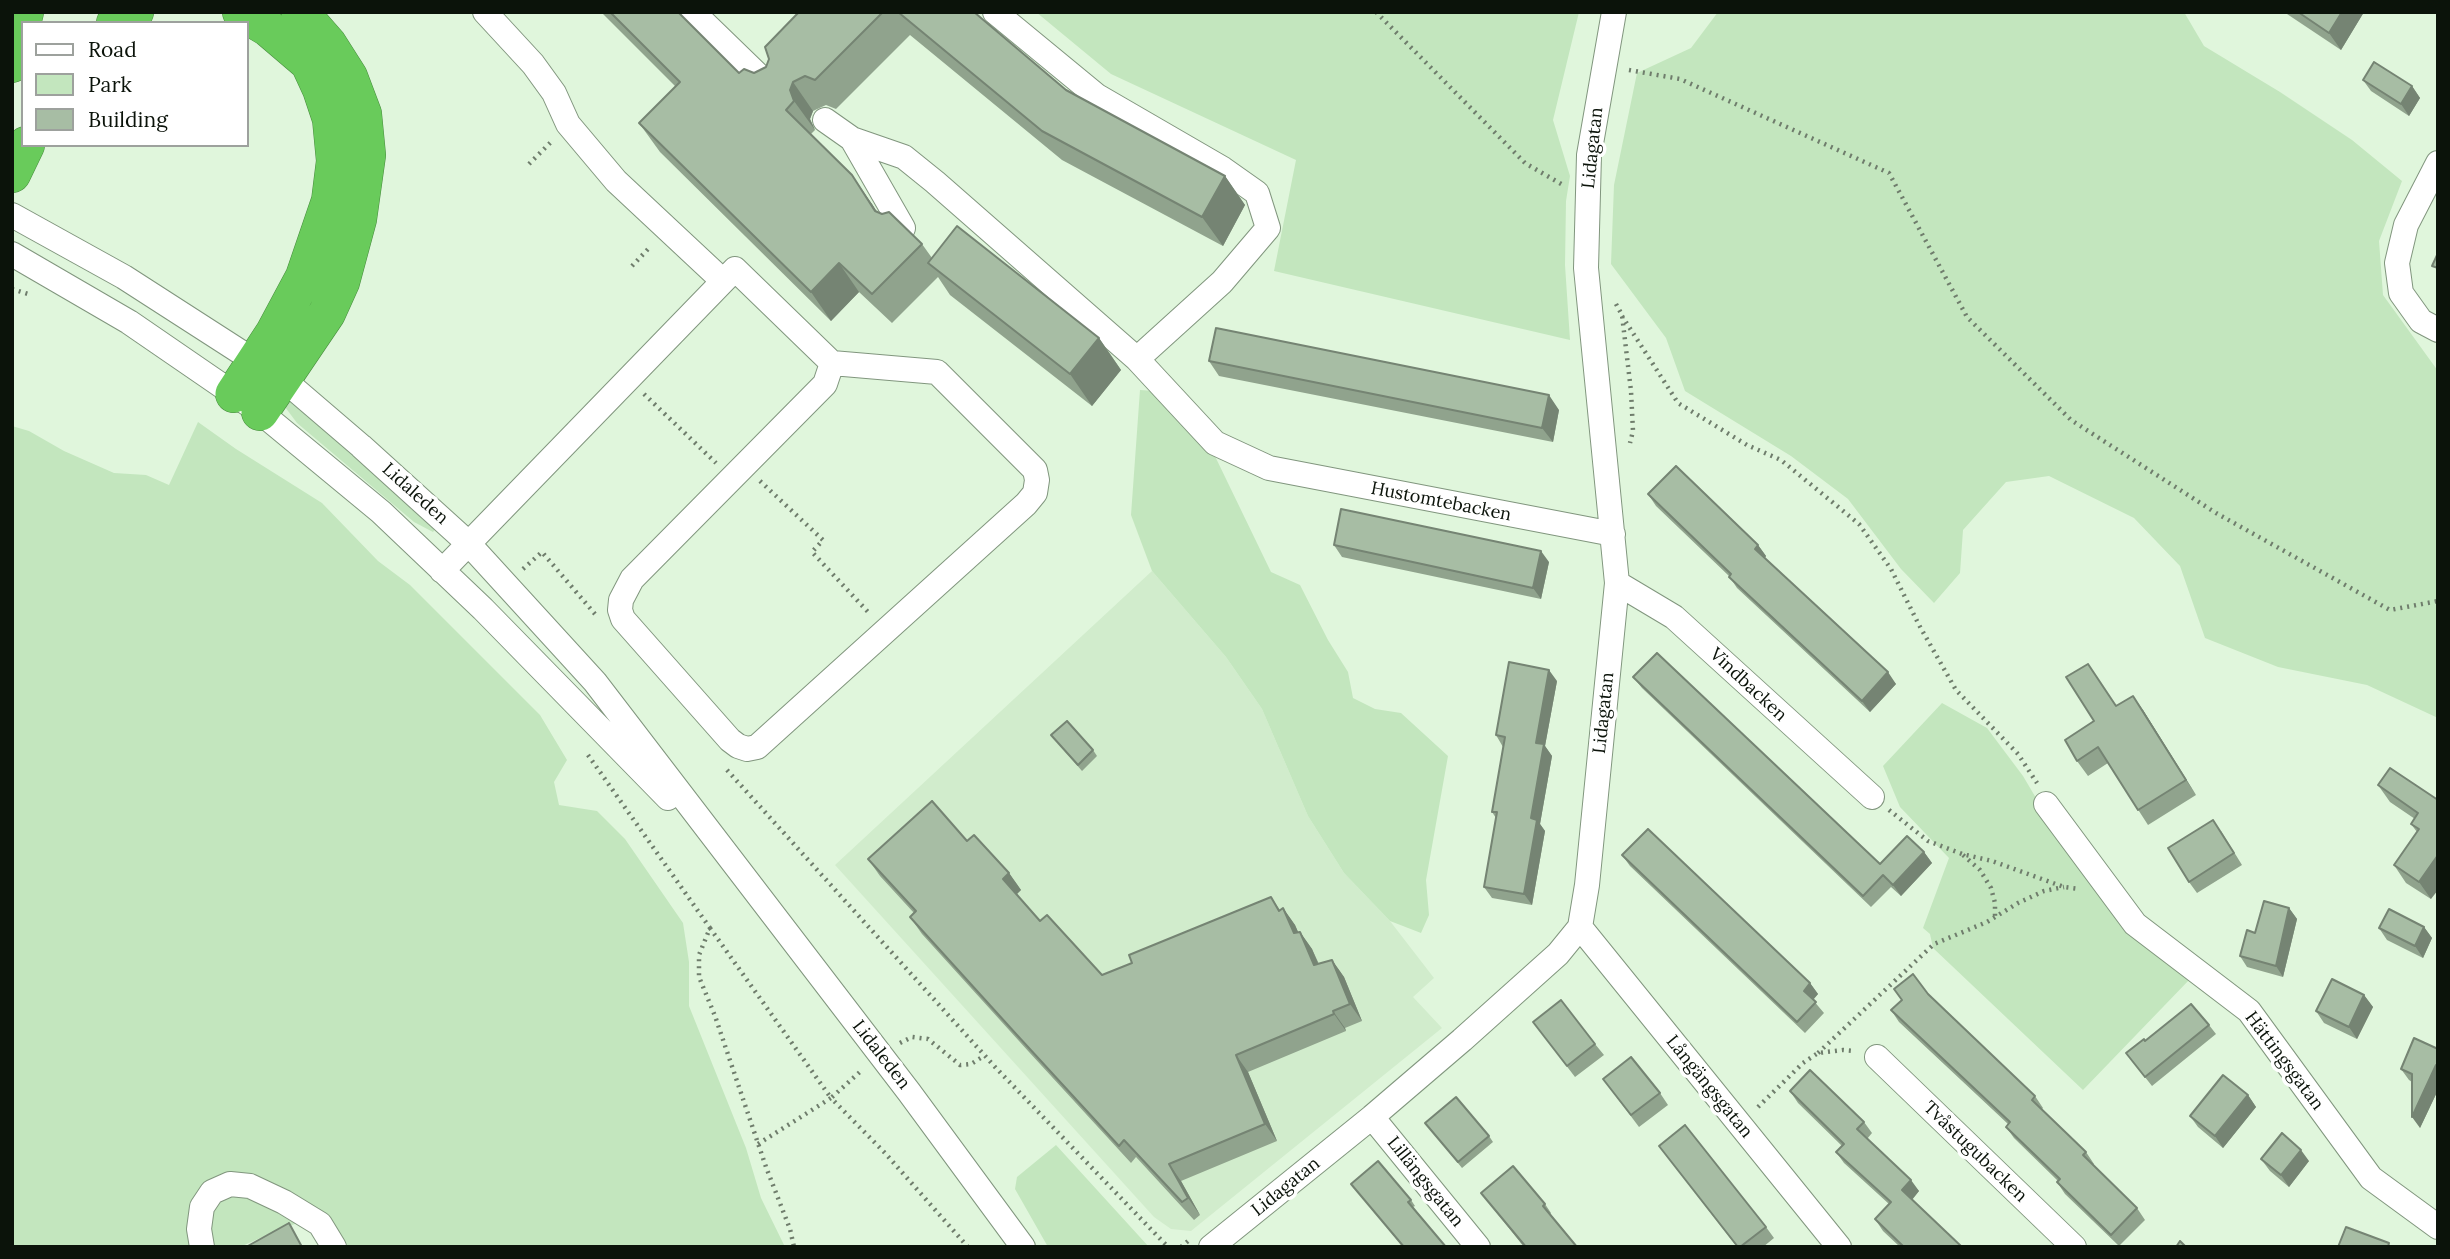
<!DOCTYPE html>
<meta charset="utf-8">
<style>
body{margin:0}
#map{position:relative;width:2450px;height:1259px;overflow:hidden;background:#e0f6dc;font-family:Lora,serif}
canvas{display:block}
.frame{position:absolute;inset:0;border:14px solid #0b130a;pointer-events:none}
.legend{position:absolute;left:21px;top:21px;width:228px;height:126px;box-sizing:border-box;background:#fff;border:2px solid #9da19d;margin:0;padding:9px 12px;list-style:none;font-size:21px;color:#0b130a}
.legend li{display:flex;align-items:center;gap:14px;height:35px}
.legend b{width:35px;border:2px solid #9da19d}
</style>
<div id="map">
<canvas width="2450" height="1259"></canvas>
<div class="frame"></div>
<ul class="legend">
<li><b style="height:9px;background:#fff"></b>Road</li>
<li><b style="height:19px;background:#c3e6be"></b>Park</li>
<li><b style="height:19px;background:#a7bda4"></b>Building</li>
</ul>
</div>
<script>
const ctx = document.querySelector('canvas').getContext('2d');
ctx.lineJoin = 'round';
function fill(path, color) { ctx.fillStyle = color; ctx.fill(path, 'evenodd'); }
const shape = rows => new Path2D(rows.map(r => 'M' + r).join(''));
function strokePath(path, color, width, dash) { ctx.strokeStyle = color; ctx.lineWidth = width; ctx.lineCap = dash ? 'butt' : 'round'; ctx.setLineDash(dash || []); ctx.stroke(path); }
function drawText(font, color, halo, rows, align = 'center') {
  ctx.font = font + ' Lora,serif'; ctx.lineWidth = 7; ctx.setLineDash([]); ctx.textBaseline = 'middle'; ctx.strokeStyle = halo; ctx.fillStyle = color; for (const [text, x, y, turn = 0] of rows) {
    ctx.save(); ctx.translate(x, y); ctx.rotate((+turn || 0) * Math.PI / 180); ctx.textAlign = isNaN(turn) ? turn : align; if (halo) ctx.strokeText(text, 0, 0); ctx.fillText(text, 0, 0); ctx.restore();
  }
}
const built = shape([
 [1152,571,1226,657,1262,709,1308,816,1344,873,1390,921,1434,978,1413,997,1442,1028,1191,1231,1171,1229,1154,1217,835,865]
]);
const green = shape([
 [1036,12,1579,12,1553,120,1570,176,1566,201,1565,265,1570,340,1274,271,1296,160,1111,74],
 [1718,12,2184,12,2204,46,2280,92,2352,140,2402,181,2379,241,2383,295,2438,371,2438,718,2367,685,2278,667,2205,638,2180,566,2134,518,2049,476,2006,482,1963,530,1960,573,1934,603,1901,569,1848,499,1791,456,1685,391,1666,338,1611,264,1614,185,1637,73,1691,48],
 [1140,390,1153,391,1212,450,1271,572,1300,585,1328,640,1348,672,1353,698,1375,709,1401,713,1448,756,1426,880,1429,915,1421,933,1390,921,1344,873,1308,816,1262,709,1226,657,1152,571,1131,515],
 [290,399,437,527,433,532,414,522,297,423,285,407],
 [198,422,236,449,322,503,378,561,410,585,540,715,567,760,554,782,559,805,597,811,625,839,683,923,689,962,689,1006,746,1148,761,1198,785,1247,344,1247,318,1207,320,1215,278,1230,240,1247,12,1247,12,426,29,431,64,451,114,473,146,475,169,485],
 [1942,703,1987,728,2023,776,2036,798,2190,979,2083,1090,1933,948,1930,934,1923,928,1949,858,1900,807,1883,766],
 [1056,1145,1149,1247,1048,1247,1015,1189,1017,1177]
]);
const path = shape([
 [1376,12,1525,163,1563,185],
 [1629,70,1680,79,1889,173,1967,317,2071,420,2216,513,2390,610,2438,601],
 [529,164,553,140],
 [632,266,650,247],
 [12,289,28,294],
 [1616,304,1622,315,1631,391,1633,431,1630,443],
 [1622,316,1678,403,1747,445,1781,460,1859,524,1891,569,1919,625,1956,690,2018,754,2037,783],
 [644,394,716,463],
 [760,481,823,540,812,552,869,613],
 [523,569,542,552,595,614],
 [588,755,710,928,699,955,699,977,715,1016,766,1167,790,1229,794,1247],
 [727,770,996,1068,1168,1247],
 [1889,810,1928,841,1962,854,1992,861,2064,887,2079,889],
 [1963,855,1980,870,1991,888,1995,903,1995,916],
 [710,928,831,1098,862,1070],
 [900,1043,912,1037,928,1039,960,1065,971,1064,984,1056],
 [1818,1053,1934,944,1987,922,2018,903,2044,891,2064,887],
 [1758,1107,1803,1063,1818,1053,1843,1050,1854,1051],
 [758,1144,831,1098,885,1153,968,1247],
 [1181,1247,1188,1241]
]);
const minor = shape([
 [485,12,533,64,554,93,568,124,616,181,723,281],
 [693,12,758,75,775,87],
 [995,12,1097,96,1223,169,1257,193,1268,228,1222,282,1137,359],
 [825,120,852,139,904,157,935,182,1137,359,1215,443,1269,468,1613,534],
 [852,139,903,228],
 [2438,163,2406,225,2397,263,2401,293,2421,321,2438,330],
 [12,215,124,277,284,380,361,446,468,543,595,682,909,1092,1023,1247],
 [12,254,129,322,260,412,381,512,483,609,668,798],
 [442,571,735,269,832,363,937,372,1035,470,1037,480,1035,493,1026,504,757,747,747,749,738,746,730,740,623,619,620,610,621,600,632,579,825,384,832,363],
 [1617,583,1674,617,1872,797],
 [2046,804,2135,924,2249,1011,2371,1178,2438,1227],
 [1580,927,1839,1247],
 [1877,1057,2074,1247],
 [1372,1117,1478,1247],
 [202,1247,199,1229,202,1207,212,1192,230,1184,250,1186,284,1202,320,1224,334,1247],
 [1211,1247,1372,1117,1462,1040,1558,954,1580,927,1587,885,1617,583,1586,268,1589,155,1614,12]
]);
const highway = shape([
 [115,23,135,12],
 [12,64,25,12],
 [12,174,26,145],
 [234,394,274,333,304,277,330,201,335,161,331,119,321,89,309,63,268,28,241,12],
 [260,412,327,313,341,282,358,219,367,155,363,114,349,77,328,44,300,12]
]);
const wall = shape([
 [601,12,678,12,739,73,754,73,766,67,799,12,974,12,1066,90,1225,176,1245,205,1223,246,1062,160,910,35,836,109,826,105,813,111,810,119,815,130,811,134,872,204,877,212,922,244,932,258,1099,338,1121,370,1092,406,950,295,938,277,892,323,859,292,831,321,660,152,639,123,676,87],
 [2284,12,2364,12,2341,50],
 [2363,80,2412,86,2420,98,2409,116,2371,91],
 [1209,361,1559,410,1553,442,1219,376],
 [1648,494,1758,545,1766,556,1765,558,1896,684,1870,712,1737,588,1729,576,1656,506],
 [1334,545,1549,562,1541,599,1342,557],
 [1633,677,1880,864,1924,852,1932,863,1901,896,1891,887,1871,907,1642,688],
 [1557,681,1545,746,1552,756,1540,824,1545,831,1532,905,1492,898,1484,887,1496,818,1492,812,1503,747,1496,735],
 [2117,705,2143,710,2196,795,2148,825,2108,763,2088,776,2077,761],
 [1051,735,1093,750,1097,756,1082,771],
 [2378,785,2438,800,2431,899,2406,883,2394,865,2417,832,2411,824,2415,819,2390,802],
 [2221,831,2242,865,2197,893,2189,882],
 [967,841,1009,873,1021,890,1016,894,1040,921,1102,975,1132,963,1271,897,1280,910,1283,908,1295,925,1298,932,1300,932,1312,949,1319,964,1332,960,1344,977,1362,1021,1345,1028,1346,1031,1248,1072,1277,1141,1181,1181,1200,1215,1194,1220,1136,1157,1131,1163,1029,1052,922,934,910,917,914,913,880,876,868,859],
 [1622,855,1810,983,1818,994,1813,1000,1824,1013,1805,1033,1630,866],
 [2289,908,2297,919,2283,977,2247,967,2240,956,2255,933],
 [2424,927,2432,938,2423,958,2387,940,2379,928],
 [1894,989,1928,994,2035,1096,2043,1108,2042,1109,2086,1152,2094,1164,2093,1165,2137,1208,2145,1220,2119,1246,2065,1194,2057,1182,2058,1181,2014,1138,2006,1127,2008,1124,1899,1022,1891,1010,1902,1000],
 [2364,995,2373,1007,2357,1039,2324,1023,2316,1011],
 [1533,1022,1595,1044,1604,1055,1575,1077],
 [2209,1025,2216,1034,2152,1086,2126,1053,2145,1041],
 [2438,1049,2438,1090,2420,1128,2412,1082,2409,1080,2401,1069],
 [1603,1079,1660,1093,1668,1105,1639,1127],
 [1790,1091,1864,1122,1872,1133,1867,1139,1919,1191,1912,1200,1962,1247,1900,1247,1883,1231,1875,1219,1889,1204,1844,1163,1836,1152,1842,1146,1798,1103],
 [2248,1095,2256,1107,2223,1148,2198,1127,2190,1116],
 [1425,1123,1489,1136,1493,1142,1462,1168],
 [1659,1146,1766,1227,1774,1238,1763,1247,1737,1247],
 [2261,1159,2309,1161,2289,1187,2270,1171],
 [1351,1184,1411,1200,1415,1206,1413,1207,1446,1247,1403,1247],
 [1481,1193,1545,1204,1551,1213,1550,1214,1577,1247,1524,1247]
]);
const shadedWall = shape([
 [2342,12,2364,12,2341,50,2329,33],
 [793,82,813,111,810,119,815,130,794,101,790,90],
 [2412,86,2420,98,2409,116,2401,104],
 [852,175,872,204,895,240,875,211],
 [1225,176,1245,205,1223,246,1202,217],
 [839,263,859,292,831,321,811,292],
 [1099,338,1121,370,1092,406,1070,374],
 [1549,395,1559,410,1553,442,1542,428],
 [1758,545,1766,556,1763,560,1755,549],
 [1541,551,1549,562,1541,599,1533,588],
 [1549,670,1557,681,1545,746,1552,756,1540,824,1545,831,1532,905,1524,894,1531,818,1536,743],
 [1888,672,1896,684,1870,712,1862,701],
 [2133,696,2143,710,2196,795,2186,780],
 [1924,852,1932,863,1901,896,1893,885],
 [2438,855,2438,890,2431,899,2419,882],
 [1009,873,1021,890,1015,896,1003,879],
 [1283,908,1295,925,1306,950,1294,933],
 [2289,908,2297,919,2283,977,2276,966],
 [2424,927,2432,938,2423,958,2415,946],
 [1300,932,1312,949,1326,982,1314,965],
 [1332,960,1344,977,1362,1021,1350,1004],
 [1810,983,1818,994,1811,1002,1804,991],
 [2364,995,2373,1007,2357,1039,2349,1027],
 [1333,1011,1345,1028,1346,1031,1334,1014],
 [1236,1055,1248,1072,1277,1141,1265,1124],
 [2436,1065,2438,1068,2438,1090,2420,1128,2412,1117],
 [2248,1095,2256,1107,2223,1148,2215,1136],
 [2301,1150,2309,1161,2289,1187,2281,1175],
 [1169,1164,1181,1181,1200,1215,1188,1198],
 [1911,1180,1919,1191,1910,1202,1902,1190]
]);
const building = shape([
 [610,12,678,12,739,73,744,69,754,73,766,67,769,59,765,47,799,12,883,12,815,80,805,76,793,82,790,90,794,101,786,110,852,175,875,211,882,214,889,212,922,244,872,294,839,263,811,292,639,123,680,82,610,12],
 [898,12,974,12,1066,90,1225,176,1202,217,1042,131,898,12],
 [2298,12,2342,12,2329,33,2298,12],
 [2374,62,2412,86,2401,104,2363,80,2374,62],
 [957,226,1099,338,1070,374,928,263,957,226],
 [2438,253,2438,268,2432,266,2438,253],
 [1216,328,1549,395,1542,428,1209,361,1216,328],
 [1676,466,1758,545,1755,549,1888,672,1862,701,1729,577,1731,574,1648,494,1676,466],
 [1341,509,1541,551,1533,588,1334,545,1341,509],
 [1657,653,1880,864,1907,836,1924,852,1893,885,1883,875,1863,896,1633,677,1657,653],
 [1509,662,1549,670,1536,743,1544,744,1531,818,1537,820,1524,894,1484,887,1497,812,1492,812,1505,737,1496,735,1509,662],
 [2088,664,2116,706,2133,696,2186,780,2138,810,2098,747,2077,761,2065,740,2094,721,2066,677,2088,664],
 [1067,721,1093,750,1078,765,1051,735,1067,721],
 [2390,768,2438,800,2438,855,2419,882,2394,865,2419,829,2411,824,2418,813,2378,785,2390,768],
 [932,801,967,841,974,835,1009,873,1003,879,1040,921,1047,915,1102,975,1132,963,1129,955,1271,897,1279,911,1283,908,1294,933,1300,932,1314,965,1332,960,1350,1004,1333,1011,1334,1014,1236,1055,1265,1124,1169,1164,1188,1198,1182,1202,1124,1140,1119,1146,1017,1035,910,917,916,911,868,859,932,801],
 [2213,820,2234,853,2189,882,2168,848,2213,820],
 [1648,829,1810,983,1804,991,1816,1002,1797,1022,1622,855,1648,829],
 [2264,901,2289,908,2276,966,2240,956,2247,930,2255,933,2264,901],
 [2389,909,2424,927,2415,946,2379,928,2389,909],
 [1913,974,1928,994,2035,1096,2032,1100,2086,1152,2083,1155,2137,1208,2111,1235,2057,1182,2060,1179,2006,1127,2010,1122,1891,1010,1902,1000,1894,989,1913,974],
 [2332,979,2364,995,2349,1027,2316,1011,2332,979],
 [1561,1000,1595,1044,1567,1066,1533,1022,1561,1000],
 [2191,1004,2209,1025,2145,1077,2126,1053,2144,1039,2145,1041,2191,1004],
 [2414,1038,2438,1049,2438,1065,2436,1065,2412,1117,2412,1074,2401,1069,2414,1038],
 [1631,1057,1660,1093,1631,1115,1603,1079,1631,1057],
 [1810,1070,1864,1122,1857,1129,1911,1180,1902,1190,1962,1247,1904,1247,1875,1219,1891,1202,1836,1152,1844,1144,1790,1091,1810,1070],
 [2223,1075,2248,1095,2215,1136,2190,1116,2223,1075],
 [1456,1097,1489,1136,1458,1162,1425,1123,1456,1097],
 [1685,1125,1766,1227,1740,1247,1738,1247,1659,1146,1685,1125],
 [2282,1133,2301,1150,2281,1175,2261,1159,2282,1133],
 [1378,1161,1411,1200,1408,1202,1446,1247,1404,1247,1351,1184,1378,1161],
 [1513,1166,1545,1204,1543,1206,1577,1247,1526,1247,1481,1193,1513,1166],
 [289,1223,302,1247,246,1247,289,1223],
 [2346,1227,2389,1243,2388,1247,2338,1247,2346,1227],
 [2180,1241,2186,1247,2176,1247,2180,1241]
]);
const streetNames = [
 ["Lidagatan",1593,148,-84],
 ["Lidaleden",415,494,42],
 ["Hustomtebacken",1441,502,11],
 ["Vindbacken",1748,685,43],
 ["Lidagatan",1604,713,-84],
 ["Lidaleden",881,1055,52],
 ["Hättingsgatan",2284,1061,53],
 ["Långängsgatan",1709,1087,51],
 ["Tvåstugubacken",1975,1152,44],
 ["Lillängsgatan",1425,1182,51],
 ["Lidagatan",1286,1187,-39]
];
fill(built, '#d1eccc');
fill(green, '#c3e6be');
strokePath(minor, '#81967e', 26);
strokePath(highway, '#488b3f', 38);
strokePath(path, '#6f7d6c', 4.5, [2, 5]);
strokePath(minor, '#fff', 24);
strokePath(highway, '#69cb5b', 37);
fill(wall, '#90a38d');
fill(shadedWall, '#758473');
fill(building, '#a7bda4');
strokePath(building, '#758473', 2);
drawText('18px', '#0b130a', '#fff', streetNames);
</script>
